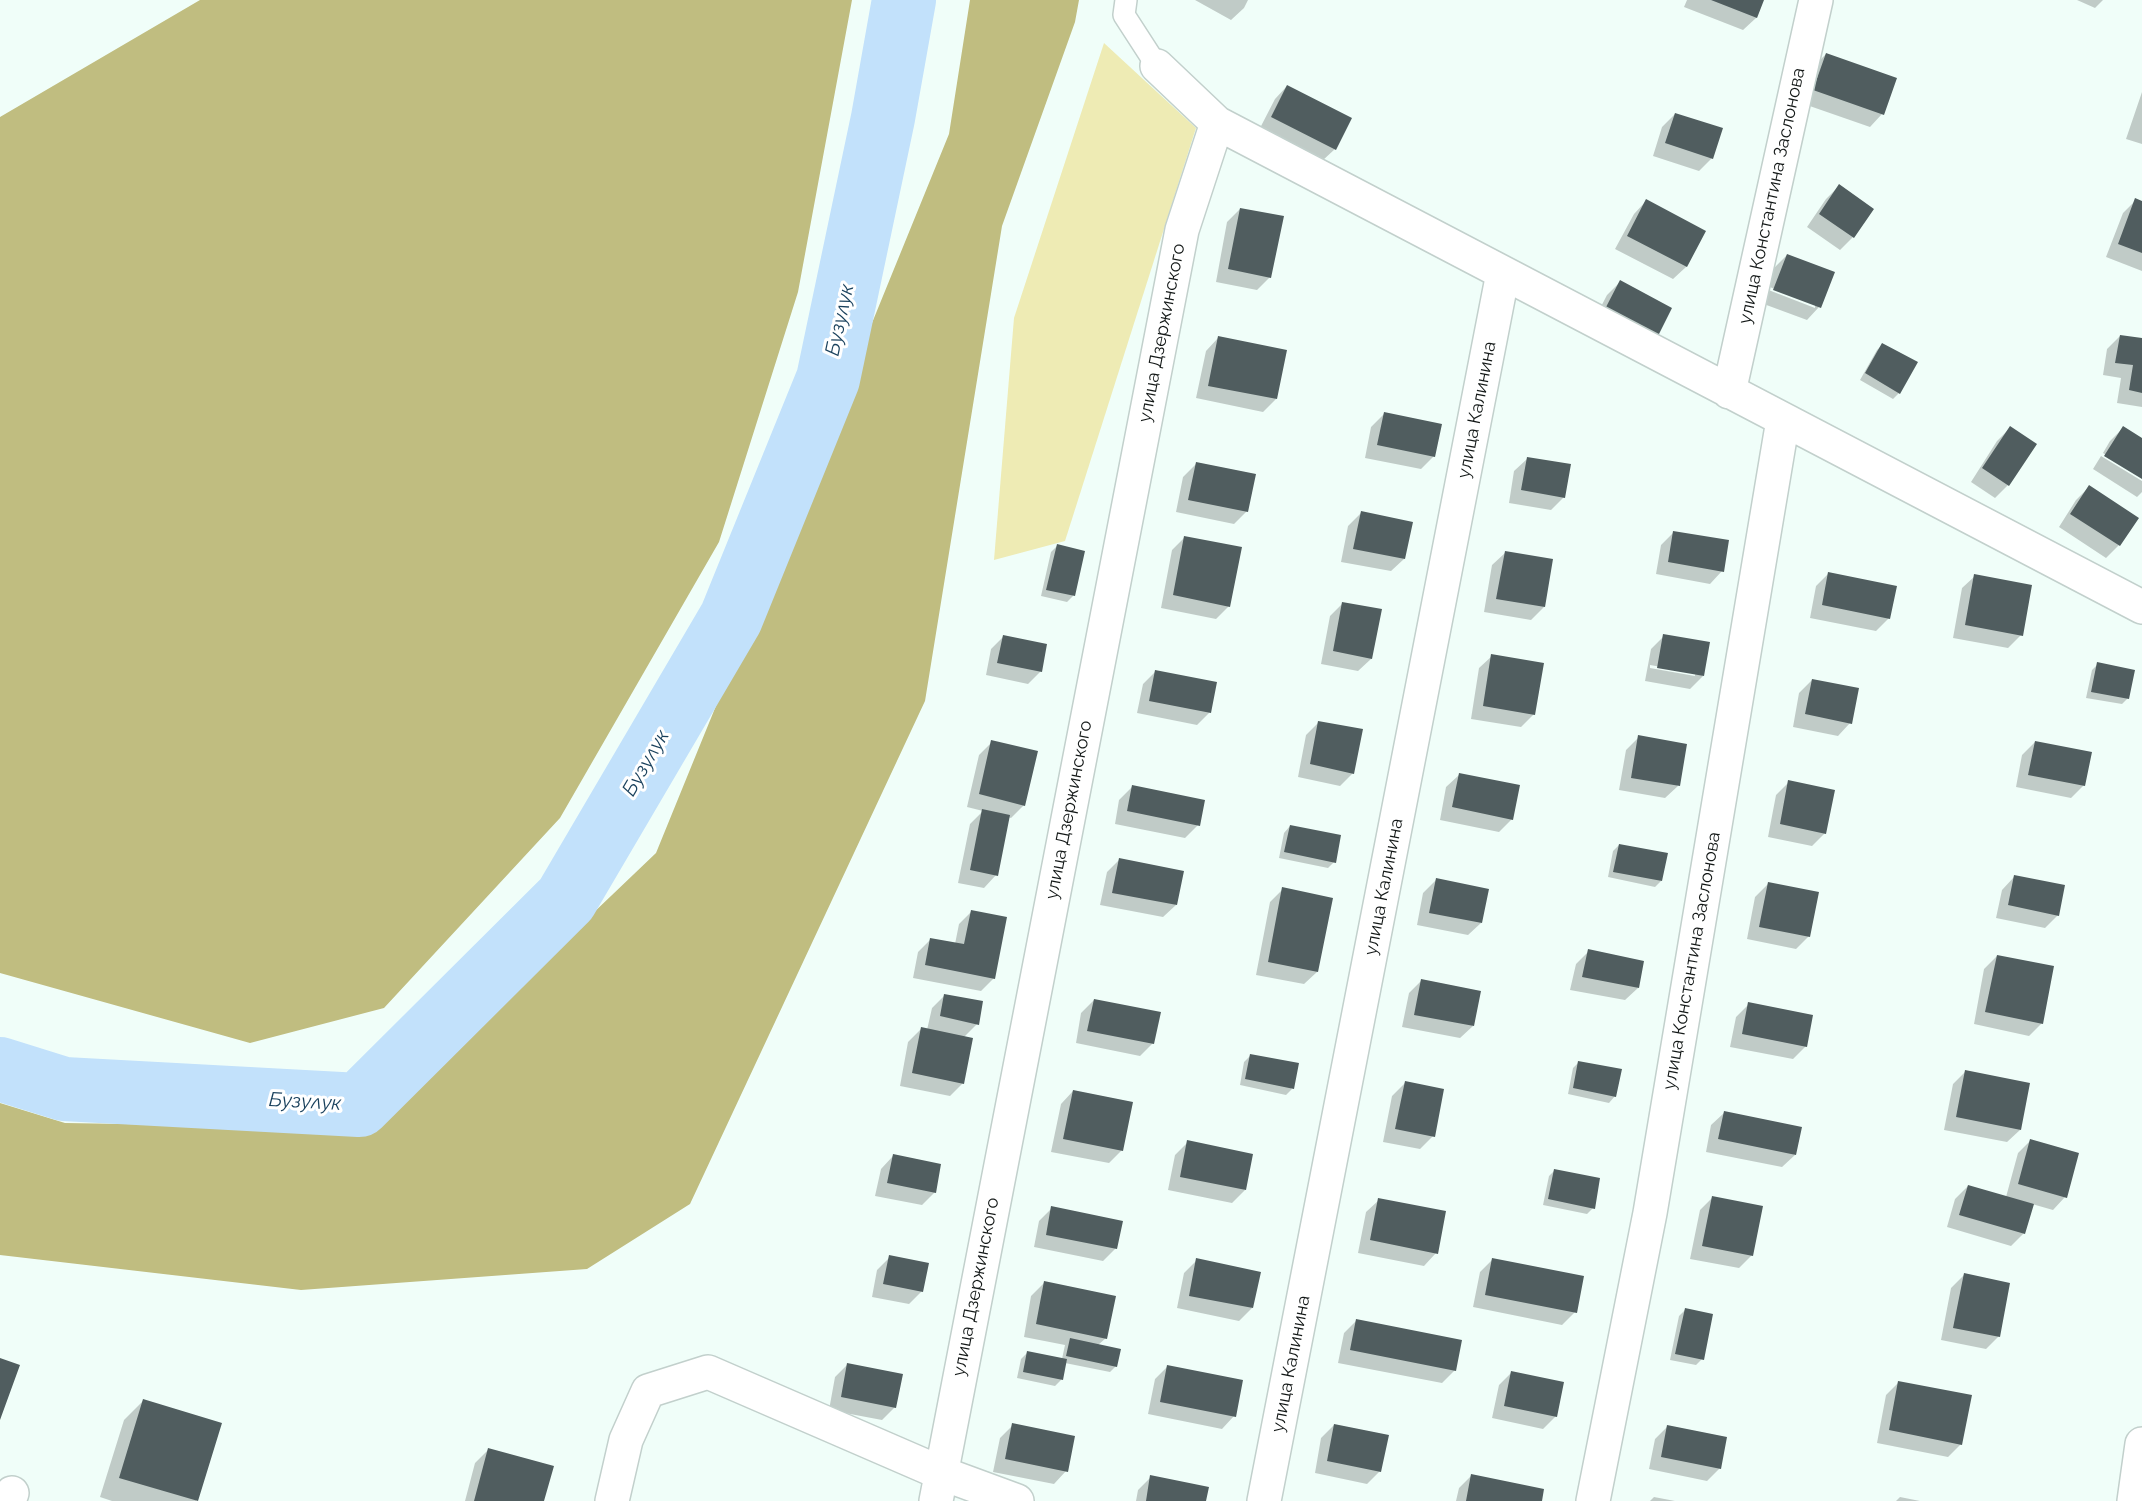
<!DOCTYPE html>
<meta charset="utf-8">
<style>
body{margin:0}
canvas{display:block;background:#f0fef9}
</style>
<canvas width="2142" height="1501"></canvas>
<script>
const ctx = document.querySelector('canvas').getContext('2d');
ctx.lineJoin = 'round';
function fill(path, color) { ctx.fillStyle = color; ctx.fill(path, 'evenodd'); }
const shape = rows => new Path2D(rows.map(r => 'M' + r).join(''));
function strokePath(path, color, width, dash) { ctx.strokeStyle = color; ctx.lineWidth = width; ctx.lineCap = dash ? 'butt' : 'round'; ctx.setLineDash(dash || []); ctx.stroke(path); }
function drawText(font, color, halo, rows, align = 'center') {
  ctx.font = font + ' Raleway,sans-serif'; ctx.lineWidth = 6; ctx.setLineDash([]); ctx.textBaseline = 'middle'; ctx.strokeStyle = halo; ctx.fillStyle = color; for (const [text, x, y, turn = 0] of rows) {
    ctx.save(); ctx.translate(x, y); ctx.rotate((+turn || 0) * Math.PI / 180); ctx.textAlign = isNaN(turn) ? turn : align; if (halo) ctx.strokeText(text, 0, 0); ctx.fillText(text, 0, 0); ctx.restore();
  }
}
const green = shape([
 [1104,43,1196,128,1065,541,994,560,1014,318]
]);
const forest = shape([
 [200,0,852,0,798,292,719,542,560,818,384,1008,250,1043,0,973,0,117],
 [970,0,1079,0,1075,22,1002,226,925,701,690,1204,587,1269,301,1290,0,1255,0,1103,65,1123,368,1128,656,853,949,134]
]);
const shadow = shape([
 [1195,0,1248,0,1244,8,1231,20],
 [1687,0,1763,0,1756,18,1743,30,1684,7],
 [2077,0,2103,0,2095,8],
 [1826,54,1882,114,1870,127,1801,103,1813,67],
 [1287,86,1335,149,1322,161,1259,130,1275,99],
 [2142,92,2142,144,2126,139],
 [1675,114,1712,158,1699,171,1653,156,1662,127],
 [1839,186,1853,237,1840,250,1807,227,1826,199],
 [2136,200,2142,203,2142,271,2106,257,2123,213],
 [1646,201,1704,231,1686,267,1673,279,1615,249,1634,214],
 [1240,209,1270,277,1257,290,1216,282,1227,222],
 [1787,255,1819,307,1807,320,1761,303,1766,289,1815,308,1815,304,1767,286,1774,268],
 [1620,282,1670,308,1592,324,1607,295],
 [2120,336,2142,340,2142,407,2117,403,2121,378,2103,375,2107,349],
 [1218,338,1276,399,1263,412,1196,398,1206,351],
 [1883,344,1899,393,1893,399,1860,380,1877,350],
 [1384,414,1434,456,1421,469,1365,458,1371,427],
 [2010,428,2008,485,1995,498,1971,482,1997,441],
 [2123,428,2142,440,2142,478,2103,453,2110,441],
 [2101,456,2142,481,2142,492,2137,497,2093,469],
 [1527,459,1564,497,1551,510,1509,503,1514,471],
 [1196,464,1247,511,1234,524,1176,512,1183,477],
 [2089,487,2119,545,2106,558,2059,527,2076,500],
 [1361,513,1404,559,1391,571,1341,562,1348,526],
 [1674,532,1722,571,1710,584,1656,574,1661,545],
 [1185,537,1229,606,1216,619,1161,608,1172,550],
 [1057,546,1073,596,1067,602,1041,596,1051,552],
 [1505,553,1544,607,1531,620,1484,612,1492,565],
 [1829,573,1889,618,1876,631,1810,618,1816,586],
 [1975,576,2021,635,2008,648,1953,638,1962,588],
 [1343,603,1371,659,1358,671,1321,664,1330,616],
 [1004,636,1041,671,1028,684,986,675,991,649],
 [1664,636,1703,676,1690,689,1645,681,1651,649],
 [1650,665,1695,673,1695,676,1650,668],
 [1492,656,1534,714,1521,727,1471,719,1479,668],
 [2098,664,2128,698,2122,704,2086,698,2092,670],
 [1156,671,1210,712,1197,725,1137,713,1143,684],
 [1812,680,1850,723,1838,736,1793,727,1799,693],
 [1319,722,1353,773,1340,786,1298,777,1306,735],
 [1639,737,1678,786,1665,798,1619,790,1626,750],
 [992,742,1024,805,1011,818,1008,817,996,875,984,888,958,883,970,824,983,811,967,807,979,755],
 [2035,742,2084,785,2071,798,2016,787,2022,755],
 [1459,775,1512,819,1499,832,1440,820,1446,787],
 [1789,782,1825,833,1812,846,1768,837,1776,795],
 [1132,787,1198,825,1185,838,1115,824,1119,800],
 [1290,826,1334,862,1328,868,1279,858,1284,833],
 [1619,845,1661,881,1655,887,1608,877,1613,851],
 [1120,859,1176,905,1163,917,1100,905,1107,872],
 [2014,877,2058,915,2045,928,1996,918,2002,890],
 [1436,880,1481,923,1468,935,1417,925,1423,893],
 [1768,884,1809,936,1796,949,1747,939,1755,897],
 [1283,889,1317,972,1304,984,1256,975,1270,902],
 [972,911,994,978,981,991,913,978,918,952,931,939,955,944,959,924],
 [1589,951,1638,988,1625,1000,1570,990,1576,964],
 [1997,956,2042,1023,2029,1036,1974,1024,1984,969],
 [1422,980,1473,1026,1460,1038,1402,1027,1409,993],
 [945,995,977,1024,963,1038,963,1083,950,1096,900,1086,908,1042,921,1029,927,1030,932,1008],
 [1094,1000,1153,1043,1140,1056,1076,1043,1081,1013],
 [1749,1004,1806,1046,1793,1059,1730,1047,1736,1017],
 [1251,1055,1292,1089,1286,1095,1240,1085,1244,1062],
 [1579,1062,1615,1096,1609,1103,1568,1094,1573,1068],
 [1966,1071,2020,1130,2007,1142,1944,1130,1953,1084],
 [1405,1083,1433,1136,1420,1149,1383,1142,1392,1096],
 [1073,1091,1122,1150,1109,1163,1051,1152,1061,1104],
 [1724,1113,1795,1155,1782,1167,1706,1152,1711,1125],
 [2030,1141,2065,1197,2053,1210,2032,1204,2024,1233,2011,1246,1947,1227,1955,1199,1968,1186,2006,1197,2018,1153],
 [1188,1142,1245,1190,1232,1203,1168,1190,1175,1155],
 [893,1156,935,1192,922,1205,875,1196,881,1169],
 [1555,1170,1593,1208,1587,1214,1543,1205,1549,1176],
 [1713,1197,1752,1255,1739,1268,1690,1259,1700,1210],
 [1379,1200,1436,1253,1424,1266,1358,1253,1366,1212],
 [1052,1208,1116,1248,1103,1261,1034,1247,1039,1221],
 [890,1257,922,1291,909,1304,872,1297,877,1270],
 [1493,1259,1575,1312,1562,1325,1473,1307,1480,1272],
 [1197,1260,1252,1308,1239,1321,1177,1308,1184,1273],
 [1964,1275,1999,1336,1986,1349,1941,1340,1951,1288],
 [1044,1283,1106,1338,1098,1345,1116,1366,1110,1372,1065,1363,1061,1380,1055,1386,1017,1378,1021,1359,1027,1353,1062,1359,1065,1345,1024,1337,1031,1296],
 [1685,1310,1702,1359,1696,1365,1670,1360,1679,1316],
 [1357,1320,1455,1370,1442,1383,1338,1363,1344,1333],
 [848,1364,895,1407,882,1420,829,1410,835,1377],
 [1168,1366,1234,1416,1222,1429,1148,1414,1155,1379],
 [1512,1372,1556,1416,1543,1429,1492,1418,1499,1385],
 [1899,1382,1961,1444,1948,1457,1877,1443,1886,1395],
 [143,1401,220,1424,196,1501,112,1501,100,1497,124,1420],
 [1013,1425,1066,1471,1054,1484,993,1472,1000,1438],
 [1334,1425,1380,1471,1367,1484,1315,1473,1321,1438],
 [1668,1426,1720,1468,1707,1481,1649,1469,1655,1439],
 [488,1450,543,1501,465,1501,475,1463],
 [1471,1476,1541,1501,1456,1501,1459,1488],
 [1151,1477,1205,1501,1136,1501,1138,1490],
 [1654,1497,1675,1501,1650,1501],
 [1900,1497,1920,1501,1896,1501]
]);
const river = shape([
 [0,1069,64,1089,359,1105,566,899,731,618,828,379,883,118,904,0]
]);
const building = shape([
 [1711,0,1764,0,1757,18],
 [1826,53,1897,78,1884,115,1813,90],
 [1287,85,1352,118,1336,150,1271,117],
 [1675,113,1723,128,1713,159,1665,143],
 [1839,184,1874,209,1854,238,1819,214],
 [2135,198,2142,201,2142,253,2118,244],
 [1646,199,1706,231,1687,267,1627,236],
 [1240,208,1284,216,1271,278,1228,269],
 [1787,254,1835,272,1821,308,1773,290],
 [1620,280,1672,308,1657,338,1604,311],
 [2120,335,2142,338,2142,393,2129,390,2133,365,2115,363],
 [1218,336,1287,350,1277,399,1208,386],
 [1882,343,1918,362,1900,394,1865,373],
 [1384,412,1442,424,1435,457,1377,445],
 [2010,426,2037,444,2009,486,1982,468],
 [2123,426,2142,438,2142,479,2104,456],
 [1527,457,1571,464,1565,498,1521,490],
 [1196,462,1256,474,1248,512,1188,500],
 [2089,485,2139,518,2120,546,2070,514],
 [1361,511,1413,522,1405,559,1353,549],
 [1673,531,1729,540,1724,572,1668,562],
 [1184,536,1242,547,1230,607,1173,595],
 [1057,544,1085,551,1075,596,1046,590],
 [1505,551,1553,559,1545,607,1496,599],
 [1828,572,1897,586,1890,619,1822,605],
 [1974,574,2032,585,2023,636,1965,625],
 [1342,602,1382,609,1372,659,1333,651],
 [1663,634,1710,642,1704,676,1657,668],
 [1003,635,1047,644,1042,672,997,663],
 [1491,654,1544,663,1535,715,1483,706],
 [2097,662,2135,670,2129,699,2091,692],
 [1155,670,1217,682,1211,713,1149,701],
 [1812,679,1859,688,1852,724,1805,714],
 [1318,721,1363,729,1354,774,1310,764],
 [1638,735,1687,744,1680,786,1631,778],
 [991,740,1038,751,1025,806,979,794],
 [2035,741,2092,752,2085,786,2028,775],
 [1459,773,1520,785,1513,820,1452,807],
 [1788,780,1835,790,1826,834,1780,824],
 [1132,785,1205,800,1200,826,1127,811],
 [982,809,1010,815,998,876,970,870],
 [1290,825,1341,835,1336,863,1284,852],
 [1619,844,1668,853,1662,881,1613,872],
 [1119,858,1184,871,1177,905,1112,893],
 [2014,875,2065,885,2059,916,2008,905],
 [1436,878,1489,889,1482,923,1429,913],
 [1768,882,1819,892,1810,937,1759,927],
 [1282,887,1333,898,1318,972,1268,962],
 [971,910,1007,917,995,979,925,965,930,938,964,944],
 [1588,949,1644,961,1639,988,1582,977],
 [1997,955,2054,966,2043,1024,1985,1012],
 [1421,979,1481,991,1474,1026,1414,1015],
 [944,994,983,1001,979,1025,940,1016],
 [1094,999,1161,1012,1154,1044,1087,1031],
 [1748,1002,1813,1015,1807,1047,1742,1034],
 [921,1027,973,1038,964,1084,912,1073],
 [1250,1054,1299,1063,1294,1089,1245,1079],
 [1578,1061,1622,1069,1616,1097,1573,1088],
 [1965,1070,2030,1083,2021,1130,1956,1117],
 [1405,1081,1444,1089,1435,1137,1395,1129],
 [1073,1090,1133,1102,1123,1151,1063,1139],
 [1724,1111,1802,1127,1796,1155,1718,1139],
 [2030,1139,2079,1153,2067,1198,2018,1184],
 [1187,1140,1253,1154,1246,1190,1180,1177],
 [893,1154,941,1164,936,1193,887,1183],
 [1554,1169,1600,1178,1595,1209,1548,1199],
 [1968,1185,2034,1204,2025,1234,1959,1215],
 [1712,1196,1763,1206,1753,1256,1702,1246],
 [1378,1198,1446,1211,1438,1254,1370,1240],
 [1051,1206,1123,1221,1117,1249,1046,1235],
 [889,1255,929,1263,923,1292,883,1284],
 [1196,1258,1261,1272,1253,1308,1189,1296],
 [1492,1258,1584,1276,1577,1313,1485,1295],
 [1964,1273,2010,1283,2000,1337,1953,1328],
 [1044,1281,1116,1296,1107,1339,1036,1324],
 [1685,1308,1713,1314,1704,1360,1675,1354],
 [1356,1319,1462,1340,1456,1371,1350,1350],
 [1070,1338,1121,1349,1117,1367,1066,1356],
 [1027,1351,1067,1359,1063,1380,1023,1372],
 [0,1358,20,1365,0,1420],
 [847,1363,903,1374,896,1408,841,1397],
 [1167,1365,1243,1380,1236,1417,1160,1402],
 [1511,1371,1564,1382,1557,1417,1504,1406],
 [1898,1381,1972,1395,1962,1445,1889,1430],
 [143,1399,222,1423,198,1501,119,1478],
 [1012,1423,1075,1436,1068,1472,1005,1459],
 [1334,1424,1389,1435,1381,1472,1327,1461],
 [1667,1425,1727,1437,1721,1469,1661,1457],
 [488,1448,554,1466,544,1501,474,1501],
 [1471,1474,1544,1489,1542,1501,1466,1501],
 [1150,1475,1209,1487,1206,1501,1146,1501]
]);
const lane = shape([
 [1126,0,1124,15,1157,66]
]);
const street = shape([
 [1157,66,1217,123,2142,607],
 [1729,392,1816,0],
 [9,1501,12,1493],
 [612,1501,626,1440,648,1391,708,1372,941,1473,1017,1501],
 [936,1501,1182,230,1217,123],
 [1264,1501,1503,273],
 [1593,1501,1650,1213,1783,420],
 [2134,1501,2142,1444]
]);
const streetNames = [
 ["улица Константина Заслонова",1772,196,-78],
 ["улица Дзержинского",1162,333,-79],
 ["улица Калинина",1477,410,-79],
 ["улица Дзержинского",1069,810,-79],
 ["улица Калинина",1384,887,-79],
 ["улица Константина Заслонова",1692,961,-80],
 ["улица Дзержинского",976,1287,-79],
 ["улица Калинина",1291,1364,-79]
];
const waterNames = [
 ["Бузулук",840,320,-78],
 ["Бузулук",646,763,-60],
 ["Бузулук",305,1102,3]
];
fill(green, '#eeebb4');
fill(forest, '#c0bd80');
fill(shadow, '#0003');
strokePath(river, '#c2e1fb', 64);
fill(building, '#505d5f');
strokePath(lane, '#c2d0cc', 24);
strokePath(street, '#c2d0cc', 36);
strokePath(lane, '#fff', 21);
strokePath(street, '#fff', 33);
drawText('18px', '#121716', '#fff', streetNames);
drawText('italic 20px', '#173f5b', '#fff', waterNames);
</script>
